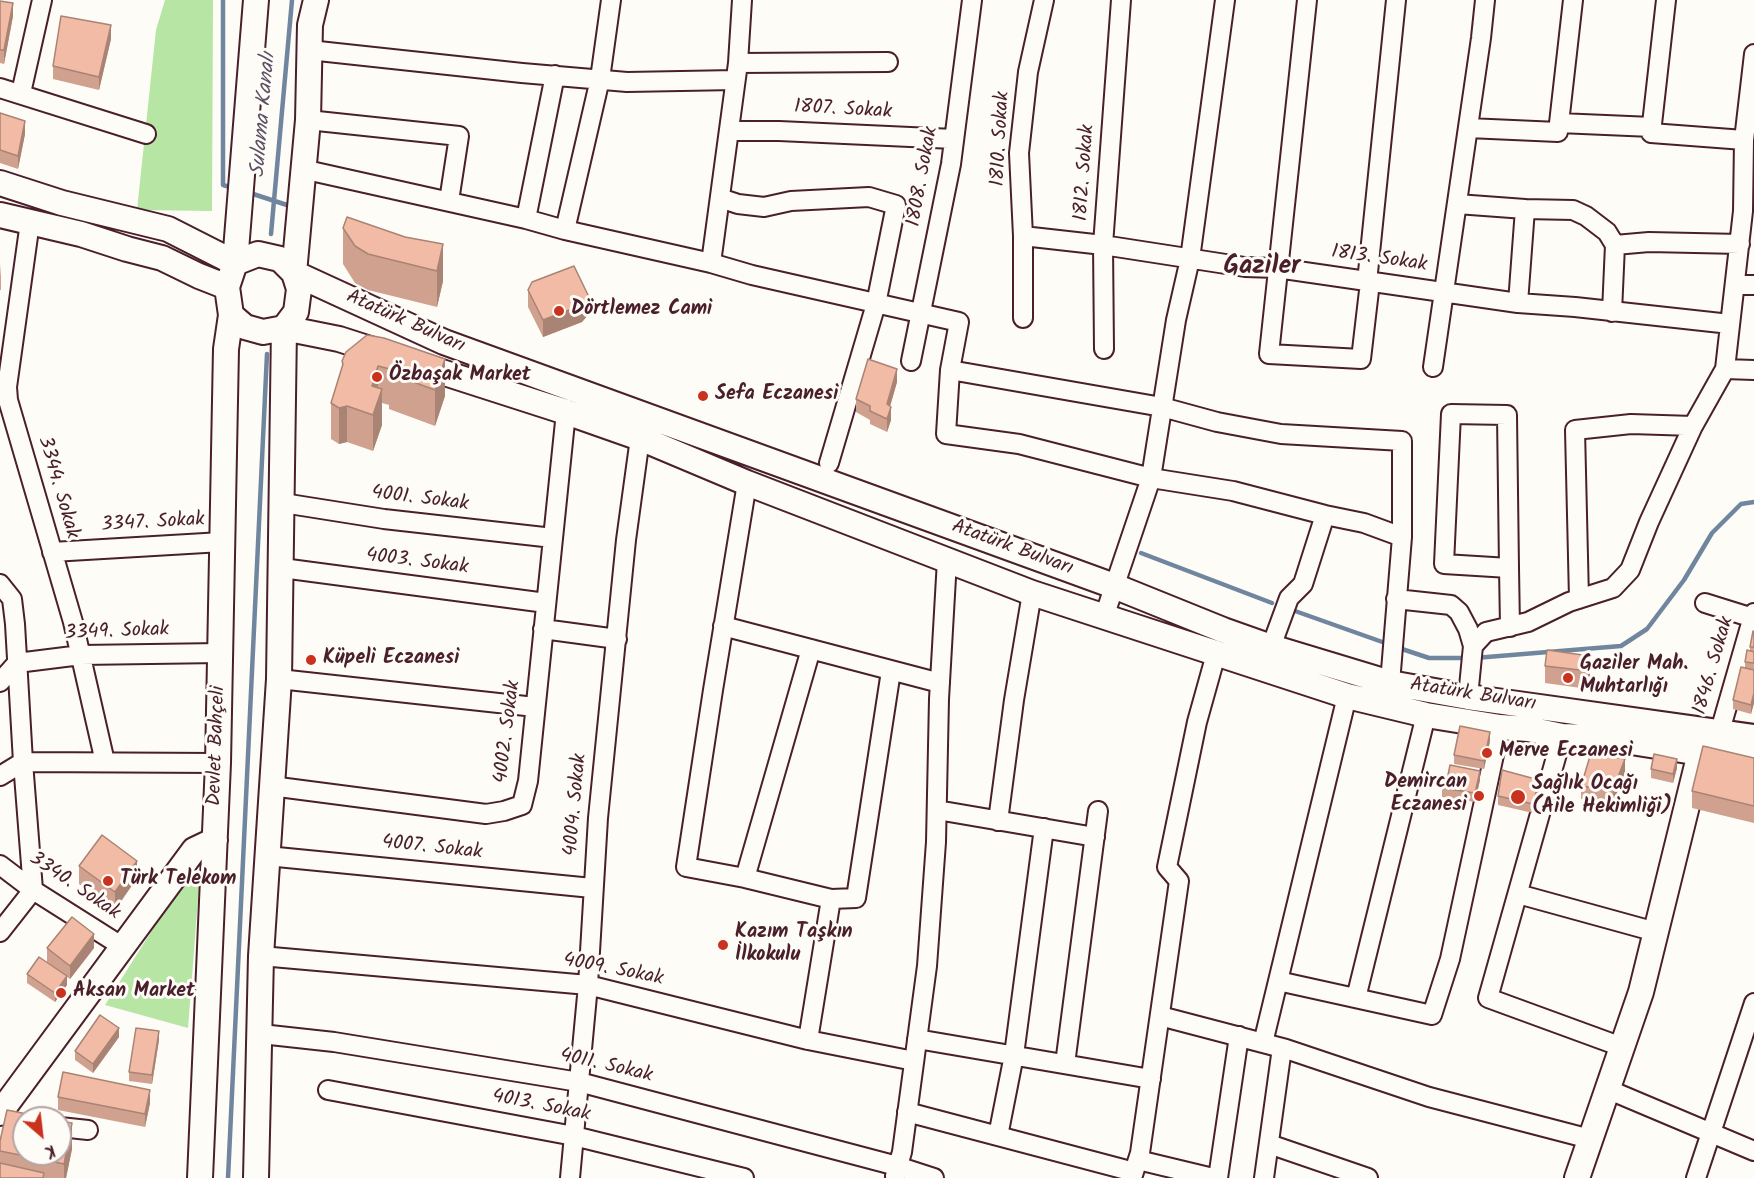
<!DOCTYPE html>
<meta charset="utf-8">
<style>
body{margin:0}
#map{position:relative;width:1754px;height:1178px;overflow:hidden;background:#fdfcf7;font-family:Kalam,sans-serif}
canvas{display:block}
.north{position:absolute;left:12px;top:1106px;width:60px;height:60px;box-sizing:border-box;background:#fdfcf7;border:2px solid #b5a4a5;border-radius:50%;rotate:152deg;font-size:16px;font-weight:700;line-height:24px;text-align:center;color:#4a1f2b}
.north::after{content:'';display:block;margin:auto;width:21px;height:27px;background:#c8321e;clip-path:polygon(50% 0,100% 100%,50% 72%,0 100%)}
</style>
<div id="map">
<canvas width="1754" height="1178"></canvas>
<div class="north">K</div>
</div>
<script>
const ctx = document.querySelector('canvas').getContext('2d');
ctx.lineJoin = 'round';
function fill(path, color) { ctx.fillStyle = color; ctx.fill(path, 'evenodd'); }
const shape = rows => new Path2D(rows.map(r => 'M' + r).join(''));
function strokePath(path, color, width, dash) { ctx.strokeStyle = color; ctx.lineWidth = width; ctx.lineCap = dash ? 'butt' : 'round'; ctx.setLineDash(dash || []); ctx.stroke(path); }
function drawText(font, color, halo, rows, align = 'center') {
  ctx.font = font + ' Kalam,sans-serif'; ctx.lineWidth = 6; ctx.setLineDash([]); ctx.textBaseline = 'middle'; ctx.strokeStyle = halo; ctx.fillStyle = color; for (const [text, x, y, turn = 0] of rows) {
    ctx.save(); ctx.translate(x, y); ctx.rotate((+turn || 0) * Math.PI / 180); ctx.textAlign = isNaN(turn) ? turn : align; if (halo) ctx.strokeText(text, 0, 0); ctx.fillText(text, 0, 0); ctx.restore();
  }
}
const green = shape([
 [165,0,213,0,212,211,137,210,156,30],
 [200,874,188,1028,105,1005,178,889,190,876]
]);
const stream = shape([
 [223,0,223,185,233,188],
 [247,192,290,206],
 [271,234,292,0],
 [1141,553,1272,603],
 [1295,611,1388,644],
 [1399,648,1429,658,1466,658],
 [1475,658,1621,646,1647,629,1684,580,1712,533,1741,504,1754,502],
 [228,1178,267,354]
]);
const street = shape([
 [1307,0,1269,354,1361,359,1370,282],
 [1666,0,1651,133,1744,140],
 [309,50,522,73,627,82,735,80],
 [1754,54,1744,140,1743,211,1725,369,1754,370],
 [738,63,888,62],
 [0,88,146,134],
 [21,93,42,0],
 [308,120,459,136,449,201],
 [1559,123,1652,127],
 [1468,128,1558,132,1573,0],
 [729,131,779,131,954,139],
 [302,169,526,219,565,230,711,263,752,275,959,322,950,370,946,434,1019,444,1151,478,1233,491,1325,515,1364,523,1402,537,1390,683],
 [720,198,738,204,764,207,791,201,869,197,896,205,876,304,829,463],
 [1457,204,1525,209,1573,210,1586,216,1607,232,1615,245,1649,242,1740,244],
 [526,219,555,75],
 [30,222,7,387,8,400,73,622,105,762],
 [565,230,600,79,611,0],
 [1023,236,1103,245,1245,267,1277,268,1518,303,1575,307,1730,324],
 [711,263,738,63,742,0],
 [1367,282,1396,0],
 [1736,285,1754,285],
 [1518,303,1525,209],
 [1612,312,1615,245],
 [1023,318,1023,236,1019,153,1028,72,1044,0],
 [1104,349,1103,245,1121,0],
 [911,361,951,164,972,0],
 [1433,367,1481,38,1485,0],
 [950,370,1162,407,1217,422,1281,434,1402,441,1402,537],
 [747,483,713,690,686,867,745,878,831,899,856,898,891,671],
 [283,503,384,519,553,538],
 [52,552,222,542],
 [282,568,546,603],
 [1509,568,1444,564,1451,414,1507,415,1509,568,1510,627],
 [0,584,12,599,15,624,23,762,33,890,0,932],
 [1396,599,1451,605,1459,612,1468,629,1473,646],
 [1579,599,1575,430,1631,424,1693,426],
 [1705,603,1753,618],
 [1104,617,1151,478,1176,320,1190,259,1225,0],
 [723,626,940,683],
 [543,629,617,639],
 [1271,647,1289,598,1303,584,1325,515],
 [279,679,535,707],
 [0,682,17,663,81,655,220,653],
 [1468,697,1473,646,1486,632,1528,622,1569,602,1613,588,1630,570,1649,522,1693,426,1725,369],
 [1720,731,1754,613],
 [1562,736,1488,998,1622,1047],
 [0,776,23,762,218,763],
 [271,786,486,814,504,811,522,805,528,781,566,412],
 [937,810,1095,837],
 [998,821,1014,700,1032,593],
 [267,856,592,888],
 [0,865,33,890,123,947],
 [745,878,811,649],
 [1518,894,1656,932],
 [261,956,588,985,808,1040,914,1061],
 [1278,981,1432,1015,1450,959,1500,727],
 [1356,998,1426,715],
 [1160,1016,1286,1049,1429,1097,1590,1139],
 [261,1034,334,1042,579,1082,897,1166,934,1178],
 [917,1039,1151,1079],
 [808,1040,831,899],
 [1263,1043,1347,696],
 [1065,1064,1098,811],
 [1607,1089,1754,1151],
 [328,1090,574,1136,744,1178],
 [907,1112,1134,1172],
 [60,1127,88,1130],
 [998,1136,1014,1055,1044,828],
 [1269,1144,1368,1178],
 [1138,1160,1213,1178],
 [895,1176,902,1152,927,966,936,842,939,699,947,560],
 [570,1178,588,985,598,818,626,540,640,438],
 [1132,1178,1140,1153,1179,881,1167,867,1197,722,1216,654],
 [1218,1178,1239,1036],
 [1264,1178,1282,1048],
 [1696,1178,1754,1003]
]);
const secondary = shape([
 [0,183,62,203,168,229,235,263,256,0],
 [0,215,81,234,127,249,162,258,199,276,227,287],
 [231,315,245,327,263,332,284,328,296,312,299,289,294,273,308,120,310,25,316,0],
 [0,1113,194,850,215,840],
 [200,1178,218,763,226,349,231,315,227,287,235,263,258,254,280,259,294,273,444,342,1114,586,1223,630,1271,647,1390,683,1468,697,1754,737],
 [256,1178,261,956,279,679,284,328,339,339,566,412,640,438,747,483,1032,593,1347,696,1426,715,1500,727,1528,729,1562,736,1586,737,1631,742,1700,753,1754,758],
 [1577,1178,1641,992,1700,753,1709,743]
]);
const wall = shape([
 [0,1,13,16,4,64,0,63],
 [111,39,99,90,53,79,53,66],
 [0,113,25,134,18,169,0,163],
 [343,228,405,237,443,244,443,281,437,307,368,290,355,283,343,264],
 [0,264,1,277,1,290,0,290],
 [528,290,589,314,582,322,543,337,528,307],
 [367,335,445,396,435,426,389,409,389,405,382,403,382,425,373,451,347,442,339,444,331,439,331,403,342,367,342,361],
 [897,382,890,406,891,420,887,432,870,424,870,420,856,412,856,399],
 [1754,632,1754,709,1754,703,1751,714,1733,709,1733,700,1745,668,1745,662,1750,651,1750,647],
 [1590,656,1590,674,1588,689,1545,683,1545,666],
 [1490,741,1484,769,1454,764,1454,755],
 [1754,758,1754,823,1692,808,1692,791],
 [1677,768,1673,783,1651,778,1651,769],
 [1625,772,1613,803,1581,799,1581,786],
 [1480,780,1475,802,1442,797,1442,788],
 [1539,789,1533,813,1498,805,1498,796],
 [79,866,137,878,115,910,79,884],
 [47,948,94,948,70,979,67,977,67,985,55,1002,27,983,27,974,60,972,47,962],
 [119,1037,93,1073,75,1060,75,1051],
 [159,1040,152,1084,129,1081,129,1072],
 [58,1097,150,1103,145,1127,58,1110],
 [0,1141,72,1149,66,1178,0,1178]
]);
const shadedWall = shape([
 [13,3,13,16,4,64,4,50],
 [111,25,111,39,99,90,99,77],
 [25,121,25,134,18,169,18,156],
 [443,244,443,281,437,307,437,271],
 [589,297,589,314,582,322,543,337,543,320],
 [445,359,445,396,435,426,435,390],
 [378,366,378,401,382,389,382,425,373,451,373,415,372,386],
 [897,369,897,382,887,417,887,404],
 [347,406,347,442,339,444,339,408],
 [891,407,891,420,887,432,887,419],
 [1590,656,1590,674,1588,689,1588,671],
 [1754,696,1754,703,1751,714,1751,705],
 [1490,732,1490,741,1484,769,1484,761],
 [1625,759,1625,772,1613,803,1613,790],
 [1677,759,1677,768,1673,783,1673,774],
 [1480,771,1480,780,1475,802,1475,793],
 [1539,780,1539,789,1533,813,1533,804],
 [137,861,137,878,115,910,115,892],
 [94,934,94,948,70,979,70,966],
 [67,976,67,985,55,1002,55,993],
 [119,1028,119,1037,93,1073,93,1064],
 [159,1031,159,1040,152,1084,152,1075],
 [150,1090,150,1103,145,1127,145,1114],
 [72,1123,72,1149,66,1178,64,1178,64,1164]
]);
const building = shape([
 [0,1,13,3,4,50,0,50,0,1],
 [61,16,111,25,99,77,53,66,61,16],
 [0,113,25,121,18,156,0,150,0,113],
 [347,217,405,237,443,244,437,271,368,254,355,246,343,228,347,217],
 [574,266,589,297,582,305,543,320,528,290,532,282,574,266],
 [367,335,384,338,445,359,435,390,389,373,390,369,378,366,372,386,382,389,373,415,347,406,339,408,331,403,343,364,342,361,346,352,367,335],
 [868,359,897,369,887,404,891,407,887,419,870,411,870,406,856,399,868,359],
 [1753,631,1754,632,1754,647,1750,647,1753,631],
 [1547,650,1590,656,1588,671,1545,666,1547,650],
 [1747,650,1754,652,1754,663,1745,662,1747,650],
 [1741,667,1754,670,1754,693,1751,705,1733,700,1741,667],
 [1460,726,1490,732,1484,761,1454,755,1460,726],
 [1703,746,1754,758,1754,806,1692,791,1703,746],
 [1591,753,1625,759,1613,790,1581,786,1591,753],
 [1654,754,1677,759,1673,774,1651,769,1654,754],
 [1450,765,1480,771,1475,793,1442,788,1444,778,1447,780,1450,765],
 [1502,770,1539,780,1533,804,1498,796,1502,770],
 [102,835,137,861,115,892,79,866,102,835],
 [72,917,94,934,70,966,47,948,72,917],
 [39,957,67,976,55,993,27,974,39,957],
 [100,1015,119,1028,93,1064,75,1051,100,1015],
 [136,1028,159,1031,152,1075,129,1072,136,1028],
 [63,1072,150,1090,145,1114,58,1097,63,1072],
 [7,1110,47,1118,24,1118,24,1154,60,1154,60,1121,72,1123,64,1164,0,1151,0,1141,7,1110],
 [0,1163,44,1173,43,1178,0,1178,0,1163]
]);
const markers = [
 [559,311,6,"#c8321e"],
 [377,377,6,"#c8321e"],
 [703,396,6,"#c8321e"],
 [311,660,6,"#c8321e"],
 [1568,678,6,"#c8321e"],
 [1487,753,6,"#c8321e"],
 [1479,796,6,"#c8321e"],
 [1518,797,8,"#c8321e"],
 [108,881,6,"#c8321e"],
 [723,945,6,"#c8321e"],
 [61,993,6,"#c8321e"]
];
const streetNames = [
 ["1807. Sokak",843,111,3],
 ["1810. Sokak",1002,139,-87],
 ["1812. Sokak",1086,173,-86],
 ["1808. Sokak",924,177,-80],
 ["1813. Sokak",1379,260,8],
 ["Atatürk Bulvarı",405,323,24],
 ["3344. Sokak",57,488,74],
 ["4001. Sokak",420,500,7],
 ["3347. Sokak",153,524,-3],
 ["Atatürk Bulvarı",1012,549,20],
 ["4003. Sokak",417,563,7],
 ["3349. Sokak",117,633,-2],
 ["1846. Sokak",1715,666,-74],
 ["Atatürk Bulvarı",1473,696,9],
 ["4002. Sokak",509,732,-83],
 ["Devlet Bahçeli",218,746,-88],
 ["4004. Sokak",577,805,-85],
 ["4007. Sokak",432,849,6],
 ["3340. Sokak",74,887,34],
 ["4009. Sokak",613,971,11],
 ["4011. Sokak",606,1067,13],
 ["4013. Sokak",541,1107,11]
];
const poiNames = [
 ["Dörtlemez Cami",571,311],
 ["Özbaşak Market",389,377],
 ["Sefa Eczanesi",715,396],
 ["Küpeli Eczanesi",323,660],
 ["Gaziler Mah.",1580,666],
 ["Muhtarlığı",1580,689],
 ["Merve Eczanesi",1499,753],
 ["Demircan",1467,784,"right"],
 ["Eczanesi",1467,807,"right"],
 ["Sağlık Ocağı",1532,786],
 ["(Aile Hekimliği)",1532,809],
 ["Türk Telekom",120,881],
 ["Kazım Taşkın",735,934],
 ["İlkokulu",735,957],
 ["Aksan Market",73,993]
];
const waterNames = [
 ["Sulama Kanalı",265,115,-85]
];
const districtNames = [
 ["Gaziler",1262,269]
];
fill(green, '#b6e5a4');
strokePath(stream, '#70869e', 4.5);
strokePath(street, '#4a1f2b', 22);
strokePath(secondary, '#4a1f2b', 28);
strokePath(street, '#fdfcf7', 18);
strokePath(secondary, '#fdfcf7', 24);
fill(wall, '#d0a18f');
fill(shadedWall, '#a98374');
fill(building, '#f2bba6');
strokePath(building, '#a98374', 1.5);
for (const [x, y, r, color] of markers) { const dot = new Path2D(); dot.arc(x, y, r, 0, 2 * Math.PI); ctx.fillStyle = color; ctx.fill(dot); strokePath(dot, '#fdfcf7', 2); }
drawText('20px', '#4a1f2b', '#fdfcf7', streetNames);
drawText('bold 20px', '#4a1f2b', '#fdfcf7', poiNames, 'left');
drawText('italic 21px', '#5d5265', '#fdfcf7', waterNames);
drawText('bold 26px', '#4a1f2b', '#fdfcf7', districtNames);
</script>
